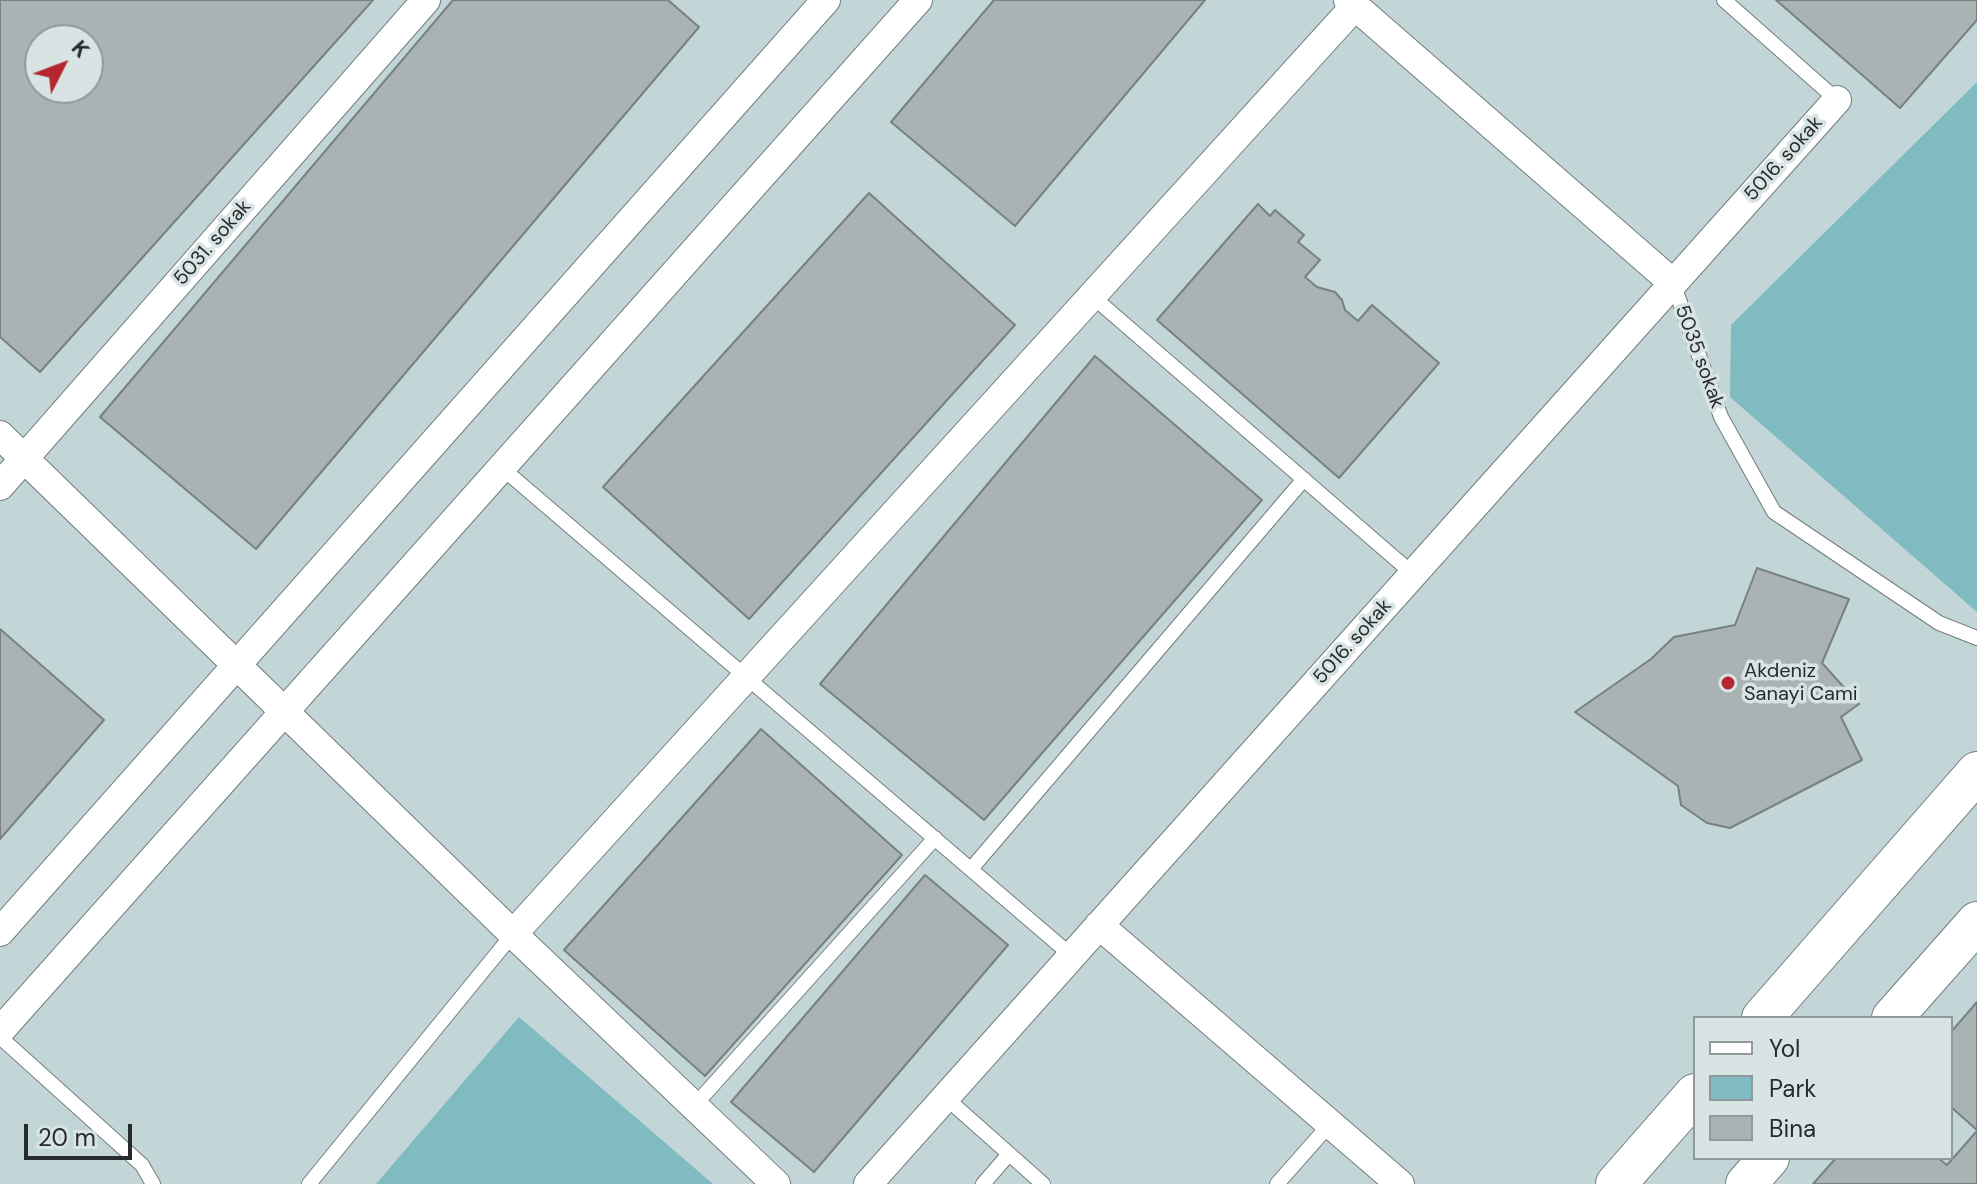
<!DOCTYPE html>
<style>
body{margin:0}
#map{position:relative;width:1977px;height:1184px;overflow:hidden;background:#d8e3e4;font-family:"DM Sans",sans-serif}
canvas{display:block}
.legend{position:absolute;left:1693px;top:1016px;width:260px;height:144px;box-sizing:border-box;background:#d8e3e4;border:2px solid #91999a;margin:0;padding:10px 14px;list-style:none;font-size:24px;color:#272b2b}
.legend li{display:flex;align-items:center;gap:16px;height:40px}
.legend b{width:40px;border:2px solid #91999a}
.north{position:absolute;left:24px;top:24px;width:80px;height:80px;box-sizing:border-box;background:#d8e3e4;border:2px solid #91999a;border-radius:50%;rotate:48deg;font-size:22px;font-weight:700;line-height:32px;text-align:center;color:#272b2b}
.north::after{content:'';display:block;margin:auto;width:28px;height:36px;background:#b6262e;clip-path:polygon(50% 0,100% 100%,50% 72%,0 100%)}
.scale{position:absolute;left:24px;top:1124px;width:108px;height:36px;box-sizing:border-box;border:4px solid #272b2b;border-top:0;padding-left:10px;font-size:24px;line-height:28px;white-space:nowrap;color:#272b2b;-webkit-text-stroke:6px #d8e3e4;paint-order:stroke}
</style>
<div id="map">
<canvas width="1977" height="1184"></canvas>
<ul class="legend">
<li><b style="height:10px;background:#fff"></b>Yol</li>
<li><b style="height:22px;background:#7fbbc1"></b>Park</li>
<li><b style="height:22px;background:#a9b3b4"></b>Bina</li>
</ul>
<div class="north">K</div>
<div class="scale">20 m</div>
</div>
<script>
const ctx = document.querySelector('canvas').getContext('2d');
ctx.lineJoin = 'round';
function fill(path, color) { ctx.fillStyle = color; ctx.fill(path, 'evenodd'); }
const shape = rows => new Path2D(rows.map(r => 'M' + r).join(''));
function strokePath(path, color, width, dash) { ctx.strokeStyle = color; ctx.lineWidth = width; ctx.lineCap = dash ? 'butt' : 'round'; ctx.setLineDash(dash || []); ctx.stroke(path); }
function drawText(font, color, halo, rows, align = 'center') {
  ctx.font = font + ' "DM Sans",sans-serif'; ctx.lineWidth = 7; ctx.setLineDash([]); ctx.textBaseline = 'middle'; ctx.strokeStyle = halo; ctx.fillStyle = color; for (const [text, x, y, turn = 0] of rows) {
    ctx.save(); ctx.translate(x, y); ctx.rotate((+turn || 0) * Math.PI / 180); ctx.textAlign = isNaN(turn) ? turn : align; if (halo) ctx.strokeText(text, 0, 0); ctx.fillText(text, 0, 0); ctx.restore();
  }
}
const built = shape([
 [0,0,1977,0,1977,1184,0,1184],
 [40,40,88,40,88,88,40,88],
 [1695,1018,1951,1018,1951,1158,1695,1158]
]);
const green = shape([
 [1977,82,1977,612,1730,397,1731,325],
 [519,1017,713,1184,376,1184]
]);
const building = shape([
 [0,0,373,0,40,372,0,337,0,0],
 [40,40,88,40,88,88,40,88,40,40],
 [453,0,668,0,699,27,256,549,100,417,453,0],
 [994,0,1205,0,1015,226,891,122,994,0],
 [1776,0,1977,0,1977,20,1900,108,1776,0],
 [869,193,1015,325,749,619,603,487,869,193],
 [1258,204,1270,216,1275,210,1304,235,1298,242,1320,260,1305,277,1317,287,1335,292,1342,300,1345,310,1358,321,1372,305,1439,363,1339,478,1157,320,1258,204],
 [1095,356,1262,500,984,820,820,684,1095,356],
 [1757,568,1849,599,1822,663,1859,704,1841,717,1862,760,1730,828,1707,823,1681,805,1678,786,1575,712,1651,659,1674,637,1735,625,1757,568],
 [0,629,104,720,0,839,0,629],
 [761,729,902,855,705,1076,564,950,761,729],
 [925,875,1008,945,814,1172,731,1102,925,875],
 [1977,1002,1977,1130,1951,1107,1951,1032,1977,1002],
 [1977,1131,1977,1184,1813,1184,1836,1158,1938,1158,1947,1165,1977,1131]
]);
const service = shape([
 [1724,0,1837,100],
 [1673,283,1721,417,1774,512,1939,623,1977,638],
 [1092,296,1413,574],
 [502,468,1072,956],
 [971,869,1304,479],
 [0,1037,142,1165,153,1184],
 [945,1097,1043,1184],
 [694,1106,935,838],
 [309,1184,513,934],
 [983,1184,1009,1154],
 [1277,1184,1330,1124]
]);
const minor = shape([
 [1348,0,1673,283],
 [0,435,513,934,776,1184],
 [0,486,426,0],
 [1099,925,1400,1184],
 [0,932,826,0],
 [513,934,1355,6],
 [0,1031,918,0],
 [868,1184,1837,100]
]);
const secondary = shape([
 [1762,1018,1977,772],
 [1892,1018,1977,922],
 [1616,1184,1695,1094],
 [1746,1184,1769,1158]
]);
const markers = [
 [1728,683,8,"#b6262e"]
];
const streetNames = [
 ["5016. sokak",1784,159,-48],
 ["5031. sokak",213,243,-49],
 ["5035 sokak",1699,357,70],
 ["5016. sokak",1353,642,-48]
];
const poiNames = [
 ["Akdeniz",1744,672],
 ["Sanayi Cami",1744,695]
];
fill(built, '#c3d6d7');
fill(green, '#7fbbc1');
fill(building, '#a9b3b4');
strokePath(building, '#788182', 2);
strokePath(service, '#737c7d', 16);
strokePath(minor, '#737c7d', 30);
strokePath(secondary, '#737c7d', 42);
strokePath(service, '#fff', 14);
strokePath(minor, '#fff', 28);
strokePath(secondary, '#fff', 40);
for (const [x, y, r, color] of markers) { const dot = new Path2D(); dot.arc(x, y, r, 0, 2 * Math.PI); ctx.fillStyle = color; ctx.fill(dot); strokePath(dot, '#d8e3e4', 3); }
drawText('20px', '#272b2b', '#d8e3e4', streetNames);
drawText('20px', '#272b2b', '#d8e3e4', poiNames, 'left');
</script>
